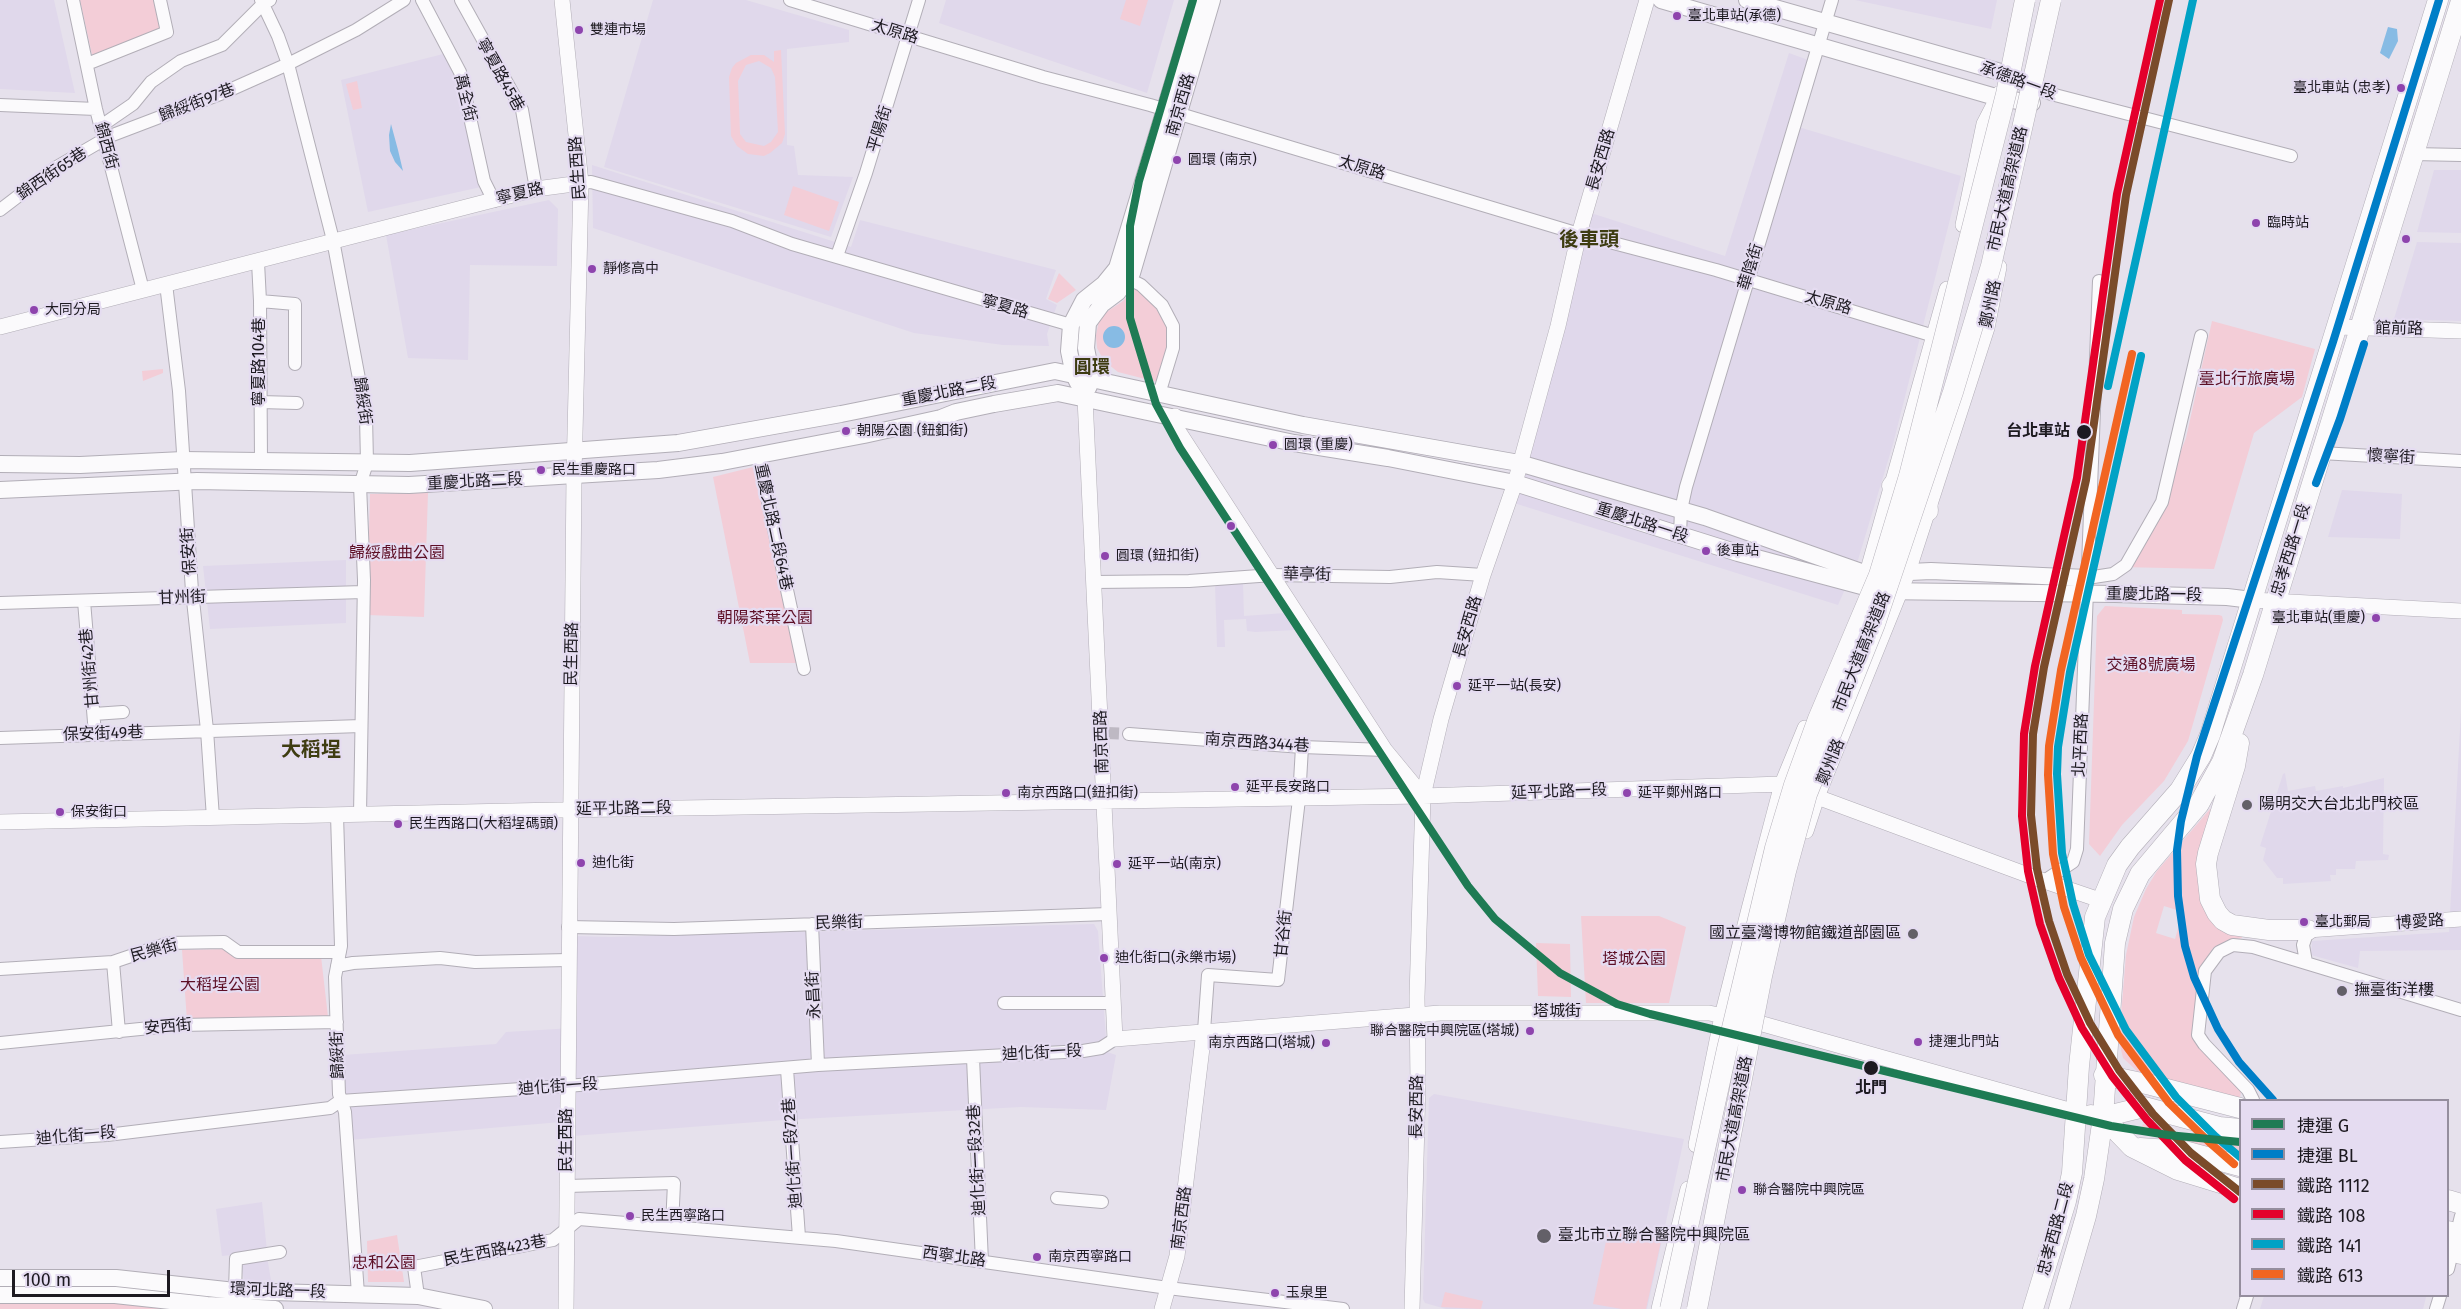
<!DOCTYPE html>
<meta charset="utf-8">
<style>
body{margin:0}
#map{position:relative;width:2461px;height:1309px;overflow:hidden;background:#e6e1ec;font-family:"Fira Sans","Noto Sans TC",sans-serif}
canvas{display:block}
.legend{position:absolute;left:2239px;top:1099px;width:210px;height:198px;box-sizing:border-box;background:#e5dcf1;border:2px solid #958e9e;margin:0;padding:8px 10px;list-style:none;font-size:18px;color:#1d1a21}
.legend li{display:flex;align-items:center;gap:12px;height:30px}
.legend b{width:30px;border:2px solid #958e9e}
.scale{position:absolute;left:12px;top:1270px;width:158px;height:27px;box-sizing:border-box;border:3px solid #1d1a21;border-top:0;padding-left:8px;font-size:18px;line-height:21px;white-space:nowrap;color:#1d1a21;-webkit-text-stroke:4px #e5dcf1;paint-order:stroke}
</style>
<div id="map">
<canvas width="2461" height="1309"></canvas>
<ul class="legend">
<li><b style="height:8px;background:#1e7b54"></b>捷運 G</li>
<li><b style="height:8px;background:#007ec7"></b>捷運 BL</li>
<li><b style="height:8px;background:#7a4b2a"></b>鐵路 1112</li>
<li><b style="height:8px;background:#e4002b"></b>鐵路 108</li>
<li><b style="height:8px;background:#01a2c5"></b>鐵路 141</li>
<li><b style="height:8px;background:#f26522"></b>鐵路 613</li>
</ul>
<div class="scale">100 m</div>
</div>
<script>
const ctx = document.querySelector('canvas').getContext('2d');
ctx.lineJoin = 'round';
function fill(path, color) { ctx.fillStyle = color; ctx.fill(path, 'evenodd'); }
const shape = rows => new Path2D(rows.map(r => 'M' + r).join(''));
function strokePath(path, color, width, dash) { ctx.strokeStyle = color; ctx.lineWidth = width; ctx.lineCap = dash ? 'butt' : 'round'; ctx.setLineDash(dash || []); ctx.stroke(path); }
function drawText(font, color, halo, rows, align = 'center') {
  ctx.font = font + ' "Fira Sans","Noto Sans TC",sans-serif'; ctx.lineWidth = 4.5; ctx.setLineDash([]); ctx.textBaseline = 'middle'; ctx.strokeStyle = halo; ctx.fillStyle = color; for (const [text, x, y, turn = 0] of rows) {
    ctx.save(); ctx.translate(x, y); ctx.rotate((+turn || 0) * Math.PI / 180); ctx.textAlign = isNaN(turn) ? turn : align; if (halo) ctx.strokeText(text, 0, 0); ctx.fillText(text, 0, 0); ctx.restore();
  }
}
const built = shape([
 [0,0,54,0,75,93,0,89],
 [653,0,746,0,849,30,849,42,787,49,787,145,794,146,798,175,853,177,831,237,604,167],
 [946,0,1174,0,1147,93,939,23],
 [1855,0,1997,0,1991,29],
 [447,53,459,73,481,187,368,212,341,80],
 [1789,53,1811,61,1792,125,1961,176,1893,444,1858,560,1838,605,1514,503,1591,213,1725,256],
 [592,165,851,247,860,220,1056,270,1046,299,1057,305,1047,334,1049,346,1003,345,914,333,593,228],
 [2434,170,2461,170,2461,233,2417,232],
 [549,200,558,209,557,266,470,265,468,360,408,358,386,235],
 [2417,242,2461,243,2461,321,2394,319],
 [2342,490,2402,494,2400,539,2328,537],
 [346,560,346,623,210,629,203,566],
 [1243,583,1244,616,1285,613,1296,630,1255,632,1247,631,1246,619,1224,620,1225,647,1217,647,1215,584],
 [2461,711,2461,950,2360,951,2358,968,2311,955,2312,941,2449,932],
 [2285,773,2288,791,2315,786,2316,791,2343,786,2343,788,2384,778,2383,854,2389,855,2388,860,2356,861,2355,869,2336,869,2336,875,2330,875,2331,881,2283,884,2283,878,2277,878,2263,860,2266,848,2260,846,2283,774],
 [1094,924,1098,931,1107,1052,1116,1055,1106,1110,1021,1107,783,1120,573,1136,573,1121,349,1140,343,1055,496,1044,506,1032,573,1028,574,936,610,937],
 [1434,1094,1684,1139,1647,1309,1446,1309,1425,1303,1423,1299,1429,1098],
 [262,1202,267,1251,222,1256,216,1209],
 [267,1257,271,1280,244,1281,241,1261],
 [2264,1296,2422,1296,2426,1297,2423,1309,2260,1309]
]);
const green = shape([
 [80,0,156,0,163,29,92,55],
 [1126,0,1148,0,1140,26,1120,19],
 [781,50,785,134,782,143,770,153,764,156,748,154,737,146,731,136,729,77,732,68,736,63,751,55,764,55,774,62,774,51],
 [759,61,771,68,775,77,778,132,771,142,764,146,746,142,740,134,738,81,746,65],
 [357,81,362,108,353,110,346,84],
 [793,186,839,202,829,231,784,215],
 [1059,273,1076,290,1057,303,1048,299],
 [1135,288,1154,302,1167,321,1170,345,1157,382,1118,372,1104,361,1097,348,1096,335,1099,321,1105,313,1123,301],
 [2212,321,2315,349,2302,397,2254,433,2214,569,2119,567,2164,495,2186,438],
 [163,369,163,373,143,381,142,371],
 [757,466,796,652,796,663,750,663,713,477],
 [428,493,424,617,367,615,370,494],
 [2105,606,2182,610,2182,614,2219,615,2222,616,2223,620,2188,741,2164,781,2122,825,2100,856,2089,844,2097,616],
 [2210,809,2213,812,2203,894,2242,932,2242,938,2227,941,2213,948,2201,967,2195,1032,2241,1089,2240,1099,2137,1071,2123,1058,2119,1041,2126,955,2134,917,2146,889,2157,871],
 [2164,906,2183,912,2175,939,2156,933],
 [1581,916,1659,916,1686,927,1669,1003,1586,1003],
 [1536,943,1570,944,1571,997,1538,996],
 [228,949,321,956,328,1017,187,1021,182,950],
 [2143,1124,2216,1143,2240,1139,2240,1159,2141,1129],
 [1609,1227,1662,1237,1646,1309,1622,1309,1593,1304],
 [397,1235,404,1282,368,1282,367,1241],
 [1445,1292,1483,1301,1481,1309,1441,1307],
 [0,1298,259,1309,0,1309]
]);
const water = shape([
 [2388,27,2397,29,2398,41,2389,59,2380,53],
 [391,124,398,150,403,171,395,162,390,151,389,135],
 '1103 337a11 11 0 1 1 22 0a11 11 0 1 1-22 0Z'
]);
const minorTunnel = shape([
 [1107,733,1129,734]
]);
const minor = shape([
 [73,0,96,109,143,290],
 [261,0,278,36,288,64,333,240,366,416,367,463,360,485,364,580,360,814],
 [422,0,460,72,484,181,494,201],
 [461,0,522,110,536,189],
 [790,0,1043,77,1150,105,1579,234,1716,270,1934,336],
 [87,64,167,32,160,0],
 [2035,88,2051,94,2291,156],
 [0,105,96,109],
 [101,126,133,104,151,82,181,61,222,45,263,4,270,0],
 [2413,154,2461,155],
 [581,183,591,182,732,221,792,244,1071,325],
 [0,210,55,168,110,136,223,93,288,64,356,30,404,0],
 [837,256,866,173,919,0],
 [258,262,260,301,261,461],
 [1129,279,1141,285,1162,305,1173,326,1173,348,1159,394],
 [166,284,179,391,192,591,207,730,213,818],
 [260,301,295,304,295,364],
 [260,402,297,403],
 [2321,453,2461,461],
 [758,455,804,669],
 [1680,535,1681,510,1686,487,1832,0],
 [2087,578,2113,574,2126,565,2162,502,2201,336],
 [1094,582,1189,581,1273,575,1390,577,1437,572,1483,575],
 [84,601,95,734],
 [0,603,363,592],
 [94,714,123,712],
 [1129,734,1302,747,1385,750],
 [0,738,361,726],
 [337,815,341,946,335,977,339,1094,345,1112,358,1294],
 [2044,881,2073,862,2077,849,2099,281],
 [812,924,818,1065],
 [568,927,674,929,1109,914],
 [113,962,119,1032],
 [2306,962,2303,945,2308,930],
 [337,966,353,963,440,958,475,962,568,960],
 [0,969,113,962,169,943,224,942,238,952,340,952],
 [1004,1003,1112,1003],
 [1204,1031,1208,975,1278,980,1299,799,1302,747],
 [0,1043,180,1025,337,1022],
 [973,1058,982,1262],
 [787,1069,799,1237],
 [2253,1100,2248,1090,2204,1044,2198,1035,2205,971,2219,952,2233,945,2253,947,2461,1010],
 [0,1142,107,1135,330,1108,340,1101,567,1086,818,1065,1083,1051,1101,1048,1115,1039],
 [567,1186,674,1183,672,1226],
 [1057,1198,1102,1202],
 [2448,1269,2461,1216],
 [235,1291,236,1259,280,1252],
 [418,1296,414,1267,553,1240,579,1219,836,1241,1168,1288,1343,1309],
 [2243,1309,2247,1296],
 [2436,1309,2440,1296]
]);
const tertiary = shape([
 [562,0,581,183,574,475,566,1309],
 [1963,225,1984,124,2000,93],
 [0,327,536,189,581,183],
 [2337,327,2461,331],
 [1085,398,1115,1039,1440,1013,1709,1013,1759,1023,2076,1112],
 [1175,416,1177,429,1385,750,1423,796],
 [1864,584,1947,289],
 [2252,600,2461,611],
 [0,822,558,810,1423,796,1782,784,2044,881,2100,900],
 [1806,831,1817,797,1908,572,1987,328,1999,267],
 [2308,930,2461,919],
 [1696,1145,1722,1016,1749,909,1782,784,1805,728],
 [1162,1309,1177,1256,1204,1031],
 [1412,1309,1418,1084,1417,997,1423,796,1441,719,1483,575,1515,483,1558,326,1579,234,1647,0],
 [1659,1309,1688,1189]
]);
const secondary = shape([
 [1661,0,1999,98,2032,103],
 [1747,0,2004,73,2035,88],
 [1078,383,1074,375,1069,351,1071,325,1084,300,1104,284,1117,268,1198,0],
 [1088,388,1092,379,1086,348,1088,323,1102,304,1118,292,1132,273,1212,0],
 [0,464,80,465,183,460,410,463,678,443,841,414,1055,371,1303,425,1519,463,1705,517,1867,574,1931,571,2087,578],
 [0,490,197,481,409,485,658,470,722,462,864,435,941,418,956,412,994,404,1058,393,1294,443,1388,458,1515,483,1738,553,1880,591,2115,594,2227,597,2252,600],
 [0,1278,116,1278,235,1291,418,1296,484,1309],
 [0,1295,115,1295,207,1305,275,1309]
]);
const primary = shape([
 [2239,743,2235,766,2208,853,2206,864,2210,899,2217,913,2223,920,2232,925,2269,930,2308,930],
 [2104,1075,2151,1085,2240,1108],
 [2091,1115,2103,1117,2144,1107,2219,1127,2240,1129],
 [2103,1117,2132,1147,2178,1170,2240,1189],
 [2140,1148,2184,1151,2240,1166],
 [2448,1200,2461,1204],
 [2448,1231,2461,1235],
 [2448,1250,2461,1254],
 [2033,1309,2066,1201,2072,1173,2079,1066,2095,917,2117,865,2130,847,2180,790,2201,756,2210,735,2438,0],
 [2059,1309,2086,1216,2094,1179,2103,1117,2115,943,2123,909,2140,874,2199,804,2222,762,2253,675,2461,1]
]);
const trunk = shape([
 [1924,475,1928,511],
 [1892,486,1915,460]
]);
const trunkBridge = shape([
 [1670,1309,1727,1049,1775,848,1794,785,1818,719,1879,575,1909,476,2006,94,2025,0],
 [1697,1309,1762,976,1786,871,1807,794,1875,624,1953,392,1991,266,2051,0]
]);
const rail1 = shape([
 [2169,0,2126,195,2086,480,2044,667,2033,734,2031,815,2037,869,2049,921,2067,974,2090,1023,2119,1070,2153,1114,2191,1153,2240,1192]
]);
const rail2 = shape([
 [2160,0,2117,194,2077,478,2035,666,2024,734,2022,816,2028,871,2040,924,2059,978,2082,1028,2112,1076,2147,1120,2185,1160,2234,1199]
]);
const rail3 = shape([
 [2141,356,2070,672,2058,747,2057,774,2062,853,2073,904,2089,955,2126,1030,2176,1097,2215,1136,2240,1157],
 [2108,386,2193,0]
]);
const rail4 = shape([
 [2132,354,2061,670,2049,746,2048,775,2053,854,2064,907,2081,958,2118,1035,2169,1103,2209,1142,2234,1164]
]);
const metro1 = shape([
 [1193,0,1139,181,1130,226,1130,318,1156,404,1180,448,1413,803,1468,886,1495,919,1560,973,1617,1004,1650,1014,2111,1126,2168,1135,2240,1142]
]);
const metro2 = shape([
 [2316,483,2340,419,2364,344],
 [2273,1100,2239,1062,2218,1029,2194,977,2185,946,2178,896,2177,850,2181,821,2197,756,2333,342,2439,0]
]);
const markers = [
 [1677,16,5,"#8e44ad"],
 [579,30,5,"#8e44ad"],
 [2401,88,5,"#8e44ad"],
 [1177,160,5,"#8e44ad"],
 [2256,223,5,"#8e44ad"],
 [2406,239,5,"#8e44ad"],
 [592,269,5,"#8e44ad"],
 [34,310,5,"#8e44ad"],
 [846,431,5,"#8e44ad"],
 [2084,432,8,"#1d1a21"],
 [1273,445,5,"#8e44ad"],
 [541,470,5,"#8e44ad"],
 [1231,526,5,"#8e44ad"],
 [1706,551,5,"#8e44ad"],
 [1105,556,5,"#8e44ad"],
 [2376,618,5,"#8e44ad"],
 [1457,686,5,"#8e44ad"],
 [1235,787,5,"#8e44ad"],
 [1006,793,5,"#8e44ad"],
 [1627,793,5,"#8e44ad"],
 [2247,805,6,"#636068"],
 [60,812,5,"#8e44ad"],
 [398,824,5,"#8e44ad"],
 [581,863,5,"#8e44ad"],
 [1117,864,5,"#8e44ad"],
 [2304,922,5,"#8e44ad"],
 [1913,934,6,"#636068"],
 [1104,958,5,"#8e44ad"],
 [2342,991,6,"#636068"],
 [1530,1031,5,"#8e44ad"],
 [1918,1042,5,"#8e44ad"],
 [1326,1043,5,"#8e44ad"],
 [1871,1068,8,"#1d1a21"],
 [1742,1190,5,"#8e44ad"],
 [630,1216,5,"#8e44ad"],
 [1544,1236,8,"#636068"],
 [1037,1257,5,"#8e44ad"],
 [1275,1293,5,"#8e44ad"]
];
const busNames = [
 ["臺北車站(承德)",1688,16],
 ["雙連市場",590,30],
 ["臺北車站 (忠孝)",2390,88,"right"],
 ["圓環 (南京)",1188,160],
 ["臨時站",2267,223],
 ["靜修高中",603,269],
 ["大同分局",45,310],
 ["朝陽公園 (鈕釦街)",857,431],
 ["圓環 (重慶)",1284,445],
 ["民生重慶路口",552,470],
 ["後車站",1717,551],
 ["圓環 (鈕扣街)",1116,556],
 ["臺北車站(重慶)",2365,618,"right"],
 ["延平一站(長安)",1468,686],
 ["延平長安路口",1246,787],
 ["南京西路口(鈕扣街)",1017,793],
 ["延平鄭州路口",1638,793],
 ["保安街口",71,812],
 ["民生西路口(大稻埕碼頭)",409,824],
 ["迪化街",592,863],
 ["延平一站(南京)",1128,864],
 ["臺北郵局",2315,922],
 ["迪化街口(永樂市場)",1115,958],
 ["聯合醫院中興院區(塔城)",1519,1031,"right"],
 ["捷運北門站",1929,1042],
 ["南京西路口(塔城)",1315,1043,"right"],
 ["聯合醫院中興院區",1753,1190],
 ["民生西寧路口",641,1216],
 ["南京西寧路口",1048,1257],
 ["玉泉里",1286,1293]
];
const streetNames = [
 ["太原路",895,32,17],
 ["寧夏路45巷",500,75,61],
 ["承德路一段",2018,81,20],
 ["萬全街",465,98,76],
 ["歸綏街97巷",197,103,-21],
 ["南京西路",1181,105,-74],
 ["平陽街",880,129,-73],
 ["錦西街",106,146,75],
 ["長安西路",1601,160,-74],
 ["民生西路",578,168,-94],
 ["太原路",1362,168,17],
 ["錦西街65巷",52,174,-34],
 ["市民大道高架道路",2008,189,-77],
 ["寧夏路",520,194,-13],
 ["華陰街",1751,267,-73],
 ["太原路",1828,303,16],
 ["鄭州路",1991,304,-78],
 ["寧夏路",1005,307,16],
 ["館前路",2399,329,1],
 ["寧夏路104巷",260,362,-90],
 ["重慶北路二段",949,392,-11],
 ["歸綏街",362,401,82],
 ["懷寧街",2391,457,3],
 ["重慶北路二段",475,482,-3],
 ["重慶北路一段",1642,523,18],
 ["重慶北路二段64巷",773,527,78],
 ["忠孝西路一段",2291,550,-73],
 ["保安街",189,551,-94],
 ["華亭街",1307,575,1],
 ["重慶北路一段",2154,595,1],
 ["甘州街",182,598,-2],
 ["長安西路",1468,627,-74],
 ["市民大道高架道路",1862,652,-68],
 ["民生西路",572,654,-89],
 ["甘州街42巷",90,668,-95],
 ["保安街49巷",103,734,-2],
 ["南京西路",1102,742,-92],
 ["南京西路344巷",1257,743,4],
 ["北平西路",2081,745,-87],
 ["鄭州路",1831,762,-68],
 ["延平北路一段",1559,792,-2],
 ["延平北路二段",624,809,-1],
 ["博愛路",2420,922,-4],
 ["民樂街",839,923,-2],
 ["甘谷街",1284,934,-84],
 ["民樂街",154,951,-15],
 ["永昌街",814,995,-93],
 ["塔城街",1557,1012],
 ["安西街",168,1027,-5],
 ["迪化街一段",1042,1053,-3],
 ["歸綏街",338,1055,-92],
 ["迪化街一段",558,1087,-4],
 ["長安西路",1417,1107,-89],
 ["市民大道高架道路",1735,1119,-79],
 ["迪化街一段",76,1136,-5],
 ["民生西路",567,1140,-90],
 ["迪化街一段72巷",793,1153,-94],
 ["迪化街一段32巷",977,1160,-93],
 ["南京西路",1182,1218,-83],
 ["忠孝西路二段",2056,1229,-75],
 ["民生西路423巷",495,1251,-11],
 ["西寧北路",954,1257,8],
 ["環河北路一段",278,1291,2]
];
const parkNames = [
 ["臺北行旅廣場",2247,380],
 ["歸綏戲曲公園",397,554],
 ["朝陽茶葉公園",765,619],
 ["交通8號廣場",2151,666],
 ["塔城公園",1634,960],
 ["大稻埕公園",220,986],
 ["忠和公園",384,1264]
];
const stopNames = [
 ["台北車站",2070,432],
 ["北門",1871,1089,"center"]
];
const poiNames = [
 ["陽明交大台北北門校區",2259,805],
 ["國立臺灣博物館鐵道部園區",1901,934,"right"],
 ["撫臺街洋樓",2354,991],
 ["臺北市立聯合醫院中興院區",1558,1236]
];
const neighbourhoodNames = [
 ["圓環",1092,368]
];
const quarterNames = [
 ["後車頭",1589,240],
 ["大稻埕",311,750]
];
fill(built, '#e0d8eb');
fill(green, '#f3cdd7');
fill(water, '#87bbe4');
strokePath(minorTunnel, '#beb9c3', 12, [12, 6]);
strokePath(minor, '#b2aeb7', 14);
strokePath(tertiary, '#b2aeb7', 16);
strokePath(secondary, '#b2aeb7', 18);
strokePath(primary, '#b2aeb7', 21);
strokePath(trunk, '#b2aeb7', 21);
strokePath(minor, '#fbfafc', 12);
strokePath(tertiary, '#fbfafc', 15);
strokePath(secondary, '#fbfafc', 16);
strokePath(primary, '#fbfafc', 20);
strokePath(trunk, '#fbfafc', 20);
strokePath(trunkBridge, '#b2aeb7', 21, []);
strokePath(trunkBridge, '#fbfafc', 20);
strokePath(rail1, '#7a4b2a', 8);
strokePath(rail2, '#e4002b', 8);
strokePath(rail3, '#01a2c5', 8);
strokePath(rail4, '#f26522', 8);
strokePath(metro1, '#1e7b54', 8);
strokePath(metro2, '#007ec7', 8);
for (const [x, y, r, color] of markers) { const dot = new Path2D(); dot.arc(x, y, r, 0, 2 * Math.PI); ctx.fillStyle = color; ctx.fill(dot); strokePath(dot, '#e5dcf1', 2); }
drawText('14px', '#1d1a21', '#e5dcf1', busNames, 'left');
drawText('16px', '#1d1a21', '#e5dcf1', streetNames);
drawText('16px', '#5d0f26', '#e5dcf1', parkNames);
drawText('bold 16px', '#1d1a21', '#e5dcf1', stopNames, 'right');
drawText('16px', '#1d1a21', '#e5dcf1', poiNames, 'left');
drawText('bold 18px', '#3e3c12', '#e5dcf1', neighbourhoodNames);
drawText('bold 20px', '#3e3c12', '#e5dcf1', quarterNames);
</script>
